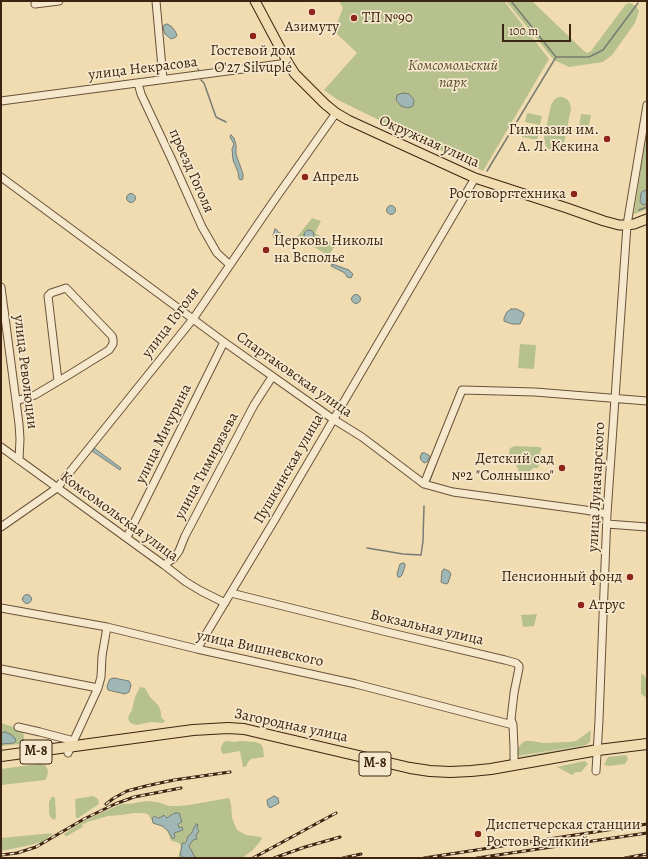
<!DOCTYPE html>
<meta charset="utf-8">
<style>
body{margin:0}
#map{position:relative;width:648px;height:859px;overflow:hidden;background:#f1dbb0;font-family:Alegreya,serif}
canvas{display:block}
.frame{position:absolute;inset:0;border:2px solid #3c2411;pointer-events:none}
.scale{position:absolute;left:502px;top:24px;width:69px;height:18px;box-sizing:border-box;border:2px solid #3c2411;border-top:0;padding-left:5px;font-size:12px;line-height:14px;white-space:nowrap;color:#3c2411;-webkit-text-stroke:3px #f6e8cc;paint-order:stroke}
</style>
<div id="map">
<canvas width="648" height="859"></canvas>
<div class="frame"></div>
<div class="scale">100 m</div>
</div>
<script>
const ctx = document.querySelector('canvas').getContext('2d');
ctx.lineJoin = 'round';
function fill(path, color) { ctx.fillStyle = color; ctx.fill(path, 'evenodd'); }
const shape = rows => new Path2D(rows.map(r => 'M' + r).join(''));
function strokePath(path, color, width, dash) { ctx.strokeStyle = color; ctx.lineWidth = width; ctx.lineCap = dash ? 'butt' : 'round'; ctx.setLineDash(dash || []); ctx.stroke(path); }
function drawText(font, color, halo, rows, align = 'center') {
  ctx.font = font + ' Alegreya,serif'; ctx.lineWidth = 3.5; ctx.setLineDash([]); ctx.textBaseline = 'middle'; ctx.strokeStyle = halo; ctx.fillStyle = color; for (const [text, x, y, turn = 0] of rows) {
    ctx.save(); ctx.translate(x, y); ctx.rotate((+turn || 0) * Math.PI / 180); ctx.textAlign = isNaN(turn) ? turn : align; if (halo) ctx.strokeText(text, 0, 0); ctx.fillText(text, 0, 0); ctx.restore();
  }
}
const green = shape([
 [339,1,504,1,549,59,483,171,338,100,324,90,357,53,334,31,343,8],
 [506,1,532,1,583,50,587,53,591,51,626,4,630,3,636,6,639,11,635,23,612,55,603,62,569,67,554,60],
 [558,97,563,97,568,100,570,104,571,109,564,143,561,147,557,150,552,150,547,148,545,144,544,138,551,105,554,100],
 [527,113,542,116,540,125,525,122],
 [581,114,591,115,587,136,578,135],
 [524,127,539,130,537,140,522,137],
 [647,128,647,209,634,214],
 [312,218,321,221,315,233,335,245,329,256,297,237],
 [520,344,536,345,534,369,518,368],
 [515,446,540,447,542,449,540,452,540,462,538,468,533,468,528,473,519,474,518,468,510,457,509,453,510,448],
 [537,614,534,626,523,627,521,615],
 [642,674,644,675,647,680,647,698,641,694,641,675],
 [140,687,145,688,150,697,158,705,161,712,161,717,165,721,163,723,150,722,137,725,132,724,129,721,128,718,129,715,132,710,135,697],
 [1,723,20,729,23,732,24,736,23,740,19,744,1,746,1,744,14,743,5,732,1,733],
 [590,731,591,732,590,742,586,745,517,756,516,750,523,742,526,741,532,741,543,743,570,742,576,741],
 [226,741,235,742,241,741,255,742,261,744,263,748,264,757,251,759,248,762,246,767,243,767,240,751,223,754,221,751,221,747,223,743],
 [582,746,584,747,584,749,523,760,518,757],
 [626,755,628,759,625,764,609,766,604,765,608,757],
 [585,761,588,764,581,772,576,772,572,775,557,767],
 [39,764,45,765,48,770,47,777,45,780,1,785,1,769],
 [93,796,98,799,99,804,78,818,76,818,75,799],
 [52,797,54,797,55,798,56,816,55,820,51,818,49,814,49,802],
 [229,798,231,804,232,818,237,830,246,835,261,837,262,839,253,850,242,858,199,858,195,857,189,846,193,840,196,840,197,838,196,835,198,832,199,831,197,828,198,825,198,824,196,825,196,826,191,834,188,836,185,842,183,843,180,855,182,856,183,858,178,858,181,848,180,844,176,842,172,841,170,839,168,832,162,826,154,824,148,814,143,813,134,813,121,815,108,816,87,822,87,823,82,824,83,827,77,830,67,836,65,836,64,834,81,823,103,812,122,804,129,804,146,801,157,802,169,806,179,806,189,805],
 [175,813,179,813,180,814,180,816,182,822,178,825,179,828,182,827,182,829,174,833,175,836,172,838,172,836,165,828,153,822,152,818,154,816,160,817,165,815,167,818,172,814],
 [53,833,44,841,31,845,1,851,1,838]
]);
const water = shape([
 [167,24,171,26,175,31,177,35,176,37,171,39,165,34,163,27,164,25,167,24],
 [403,93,409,94,414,100,413,106,408,108,401,106,396,100,397,95,403,93],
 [231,135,234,138,236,145,236,154,243,174,243,178,242,180,239,179,238,172,233,160,232,149,234,144,230,137,231,135],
 [647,190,647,204,643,205,640,202,641,193,643,191,647,190],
 '126.5 198a4.5 4.5 0 1 1 9 0a4.5 4.5 0 1 1-9 0Z',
 '386.5 210a4.5 4.5 0 1 1 9 0a4.5 4.5 0 1 1-9 0Z',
 [275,229,277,230,279,233,281,233,282,234,282,237,279,240,274,238,273,235,275,229],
 '304 235a5 5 0 1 1 10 0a5 5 0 1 1-10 0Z',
 [332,264,349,270,353,274,351,278,347,277,345,273,331,266,332,264],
 '351.5 299a4.5 4.5 0 1 1 9 0a4.5 4.5 0 1 1-9 0Z',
 [511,309,517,309,524,313,524,315,520,324,512,324,504,321,504,318,507,312,511,309],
 [94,448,121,468,120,470,92,451,94,448],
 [422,453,425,453,430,456,427,462,424,463,421,460,420,457,422,453],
 [403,563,405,564,405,566,402,575,400,577,398,577,397,574,400,564,403,563],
 [444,569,449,571,451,574,448,583,446,584,443,583,441,582,442,571,444,569],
 '22.5 599a4.5 4.5 0 1 1 9 0a4.5 4.5 0 1 1-9 0Z',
 [114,678,129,681,131,685,129,692,125,694,108,690,107,686,110,679,114,678],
 [5,732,10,734,15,738,16,741,14,743,1,744,1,733,5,732],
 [274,796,278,798,279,803,270,808,268,806,267,800,274,796],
 [175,813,179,813,180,814,180,816,182,822,178,824,179,828,182,827,183,830,174,833,175,837,173,839,168,831,165,828,162,826,153,823,152,818,155,816,158,818,161,817,164,815,167,818,171,815,175,813],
 [196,824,197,824,198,825,197,828,199,831,196,835,197,839,193,840,189,846,195,857,199,858,183,858,182,856,180,855,182,845,182,843,185,843,186,842,188,836,191,834,196,824]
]);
const stream = shape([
 [556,57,589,57,603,50,638,3],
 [198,69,199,71],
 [201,80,204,83,216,117,226,122],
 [487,171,556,57,511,1],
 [639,210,647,207],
 [430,480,442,448],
 [367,548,403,554,421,555,423,541,424,506]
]);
const minor = shape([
 [156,1,163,79],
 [35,4,59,1],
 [138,83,141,94,172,160,202,227,217,253,230,265],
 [1,101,288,63],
 [1,177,224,342,333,419,362,437,424,484,453,492,585,510,607,514],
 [1,287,19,424,20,439,19,460],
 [16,401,35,395,72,373,109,350,113,344,113,339,112,336,66,288,51,293,48,296,58,381],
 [1,447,164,565,186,582,201,591,225,603],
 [424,484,462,390,535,392,647,401],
 [607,524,647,527],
 [1,527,57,488,193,319,273,202,336,113],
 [127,537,224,342],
 [164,565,174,558,179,551,185,536,254,405,272,377],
 [231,593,387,632,505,660,516,663,519,666,519,668,514,693,511,719,513,725,514,748,514,758,515,765],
 [1,608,107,627,197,649,356,684,513,725],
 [197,649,274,521,475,178],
 [1,669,98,688],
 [18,727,40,732,74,741],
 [68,753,98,688,101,677,102,656,107,627],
 [596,771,599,720,607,514,627,225,647,105]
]);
const major = shape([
 [255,1,288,63,295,74,325,104,336,113,348,120,475,178,567,208,604,221,619,225,627,225,634,224,647,219]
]);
const highway = shape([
 [1,756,193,730,228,728,244,729,265,734,410,768,430,771,450,772,471,771,491,769,598,750,647,744]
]);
const rail = shape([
 [106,804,114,798,127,791,146,786,174,780,230,772],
 [1,855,17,853,36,847,84,819,115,804,134,797,181,788],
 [253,858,336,813],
 [274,858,305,847,340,837],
 [343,858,361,854],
 [424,858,647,824],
 [477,858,647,833],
 [625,858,647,854]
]);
const markers = [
 [312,12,4,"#8f2418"],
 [354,18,4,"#8f2418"],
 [253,36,4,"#8f2418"],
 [607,139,4,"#8f2418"],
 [305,177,4,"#8f2418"],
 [574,194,4,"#8f2418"],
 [266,250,4,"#8f2418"],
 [562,468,4,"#8f2418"],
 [630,577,4,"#8f2418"],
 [581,605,4,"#8f2418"],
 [478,834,4,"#8f2418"]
];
const shields = [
 [36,752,32],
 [375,764,32]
];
const shieldNames = [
 ["М-8",36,752],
 ["М-8",375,764]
];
const poiNames = [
 ["ТП №90",362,18],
 ["Азимуту",312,27,"center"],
 ["Гостевой дом",253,51,"center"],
 ["O'27 Silvuplé",253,68,"center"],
 ["Гимназия им.",599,130,"right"],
 ["А. Л. Кекина",599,147,"right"],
 ["Апрель",313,177],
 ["Ростоворгтехника",566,194,"right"],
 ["Церковь Николы",274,241],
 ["на Всполье",274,258],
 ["Детский сад",554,459,"right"],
 ["№2 \"Солнышко\"",554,476,"right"],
 ["Пенсионный фонд",622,577,"right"],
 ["Атрус",589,605],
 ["Диспетчерская станции",486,825],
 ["Ростов Великий",486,842]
];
const parkNames = [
 ["Комсомольский",453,66],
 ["парк",453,83]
];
const streetNames = [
 ["улица Некрасова",143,69,-7],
 ["Окружная улица",429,142,24],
 ["проезд Гоголя",191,171,66],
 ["улица Гоголя",171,323,-53],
 ["улица Революции",25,372,83],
 ["Спартаковская улица",294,375,35],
 ["улица Мичурина",164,434,-64],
 ["улица Тимирязева",207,466,-62],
 ["Пушкинская улица",289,469,-60],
 ["улица Луначарского",597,487,-87],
 ["Комсомольская улица",119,517,36],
 ["Вокзальная улица",427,628,13],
 ["улица Вишневского",260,649,12],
 ["Загородная улица",291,726,12]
];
fill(green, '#b6c18e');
fill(water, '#9fb8b6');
strokePath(water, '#777d74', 1);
strokePath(stream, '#777d74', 1.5);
strokePath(minor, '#695239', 9);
strokePath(major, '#3c2411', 11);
strokePath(highway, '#3c2411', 12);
strokePath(minor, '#f6e8cc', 7);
strokePath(major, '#f1dbb0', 9);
strokePath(highway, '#f1dbb0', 10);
strokePath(rail, '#3c2411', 3);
strokePath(rail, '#f6e8cc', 1.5, [4.5]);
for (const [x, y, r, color] of markers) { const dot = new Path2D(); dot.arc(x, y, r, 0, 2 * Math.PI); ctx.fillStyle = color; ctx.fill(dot); strokePath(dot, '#f6e8cc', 1.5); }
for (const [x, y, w] of shields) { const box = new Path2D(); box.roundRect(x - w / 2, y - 12, w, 24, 3); ctx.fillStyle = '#f6e8cc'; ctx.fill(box); strokePath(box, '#3c2411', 1); }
drawText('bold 14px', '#3c2411', null, shieldNames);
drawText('15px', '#3c2411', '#f6e8cc', poiNames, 'left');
drawText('italic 15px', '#5a4b30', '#f6e8cc', parkNames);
drawText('15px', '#3c2411', '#f6e8cc', streetNames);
</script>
